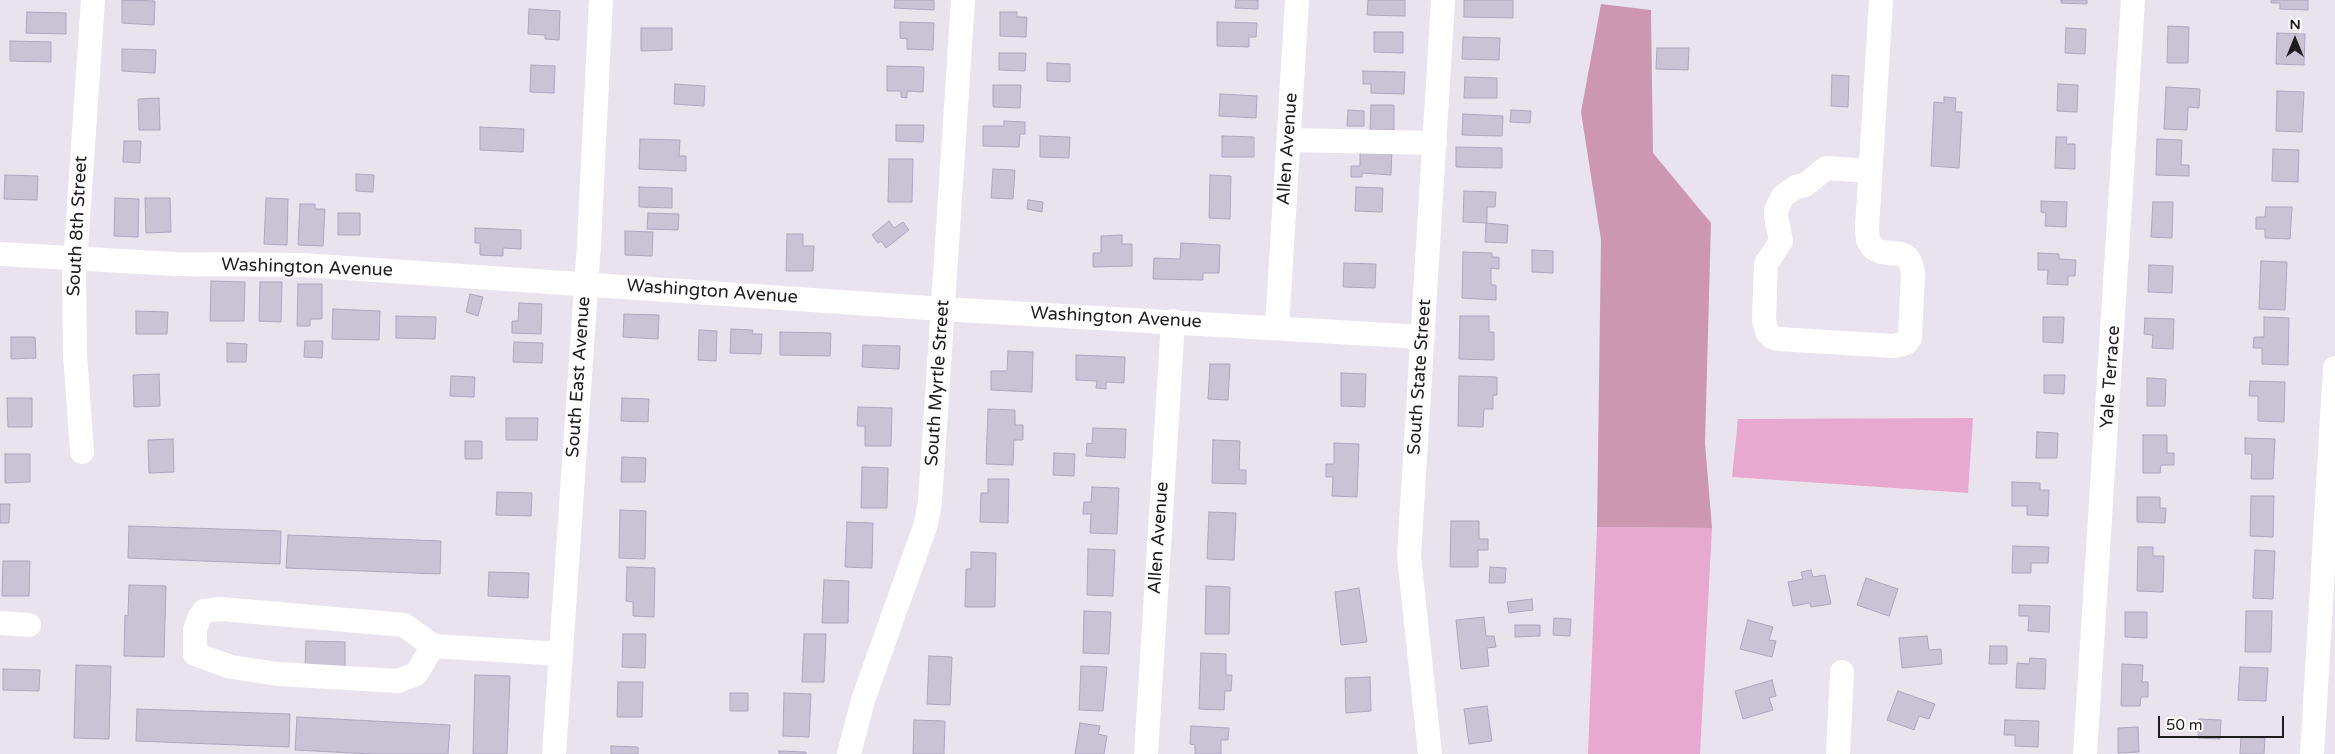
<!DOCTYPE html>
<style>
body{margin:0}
#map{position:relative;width:2335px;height:754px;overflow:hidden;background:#e9e3ee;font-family:"Varela Round",sans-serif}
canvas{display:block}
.north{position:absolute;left:2270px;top:15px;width:50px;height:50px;-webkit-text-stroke:4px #fff;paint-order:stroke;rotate:0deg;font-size:14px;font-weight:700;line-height:20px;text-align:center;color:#1d1d1d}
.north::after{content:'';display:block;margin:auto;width:18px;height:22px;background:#1d1d1d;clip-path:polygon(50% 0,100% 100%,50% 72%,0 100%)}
.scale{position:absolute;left:2158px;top:716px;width:126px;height:22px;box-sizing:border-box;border:2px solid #1d1d1d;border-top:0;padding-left:6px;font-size:15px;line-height:18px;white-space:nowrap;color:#1d1d1d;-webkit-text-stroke:4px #fff;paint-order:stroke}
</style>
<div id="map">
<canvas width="2335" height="754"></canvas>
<div class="north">N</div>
<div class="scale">50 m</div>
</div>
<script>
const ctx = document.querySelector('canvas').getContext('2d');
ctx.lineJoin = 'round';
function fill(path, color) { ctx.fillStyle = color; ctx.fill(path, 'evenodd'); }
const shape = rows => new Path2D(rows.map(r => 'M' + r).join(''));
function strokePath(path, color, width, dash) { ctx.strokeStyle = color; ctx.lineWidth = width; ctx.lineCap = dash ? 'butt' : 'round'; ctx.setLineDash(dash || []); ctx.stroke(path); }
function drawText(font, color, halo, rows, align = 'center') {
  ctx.font = font + ' "Varela Round",sans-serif'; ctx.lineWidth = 4; ctx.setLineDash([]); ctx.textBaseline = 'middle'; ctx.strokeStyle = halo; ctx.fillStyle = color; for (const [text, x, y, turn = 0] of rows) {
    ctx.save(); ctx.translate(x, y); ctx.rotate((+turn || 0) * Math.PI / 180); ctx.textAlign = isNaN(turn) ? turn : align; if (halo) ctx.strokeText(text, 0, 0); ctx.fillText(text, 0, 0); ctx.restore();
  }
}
const grass = shape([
 [1973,418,1968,493,1732,477,1738,419],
 [1597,527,1712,528,1700,754,1588,754]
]);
const forest = shape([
 [1601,4,1651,10,1653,153,1711,223,1705,443,1712,528,1597,527,1601,240,1581,112]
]);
const building = shape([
 [122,0,155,1,154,25,122,23,122,0],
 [895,0,934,0,934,10,894,8,895,0],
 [1236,0,1258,0,1258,9,1235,8,1236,0],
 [1368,0,1405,0,1405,16,1367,15,1368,0],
 [1464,0,1513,0,1513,18,1464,17,1464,0],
 [2061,0,2087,0,2087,4,2061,3,2061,0],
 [2271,0,2308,0,2308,10,2280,9,2280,3,2271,3,2271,0],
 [529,9,560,11,559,40,545,39,545,35,528,34,529,9],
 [27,12,66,13,66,34,26,33,27,12],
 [1000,12,1017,12,1017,17,1027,17,1026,37,1000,36,1000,12],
 [900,22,934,23,933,50,907,49,907,39,900,38,900,22],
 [1217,22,1257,23,1256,37,1249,37,1249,47,1217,46,1217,22],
 [2168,26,2189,27,2188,63,2167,63,2168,26],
 [641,28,672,28,672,50,641,51,641,28],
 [2066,28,2086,29,2085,54,2065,53,2066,28],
 [1374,32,1403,32,1403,53,1374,52,1374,32],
 [2277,33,2305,34,2304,65,2276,64,2277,33],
 [1463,37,1500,38,1499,60,1462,59,1463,37],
 [10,41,51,42,51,62,10,61,10,41],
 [1657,48,1689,48,1688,70,1656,69,1657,48],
 [122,49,156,50,155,73,122,71,122,49],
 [999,53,1026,53,1025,71,999,70,999,53],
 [1047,63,1070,64,1070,82,1047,81,1047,63],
 [531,65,555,66,554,93,530,92,531,65],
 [887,66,924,67,923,92,907,91,907,98,901,97,901,91,887,91,887,66],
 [1363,71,1405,72,1404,94,1371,93,1371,84,1363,84,1363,71],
 [1832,75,1849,76,1848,107,1831,106,1832,75],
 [1465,77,1497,78,1497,98,1464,98,1465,77],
 [675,84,705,86,704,106,674,104,675,84],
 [2058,84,2078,85,2077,112,2057,111,2058,84],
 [993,85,1021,85,1020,108,993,107,993,85],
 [2166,87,2200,89,2199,108,2188,107,2187,130,2164,129,2166,87],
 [2277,91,2304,92,2302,132,2276,131,2277,91],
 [1220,94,1257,96,1256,118,1219,116,1220,94],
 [1944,97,1956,98,1955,112,1962,112,1959,168,1931,166,1934,102,1944,103,1944,97],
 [159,98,160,130,139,130,138,99,159,98],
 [1371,105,1394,105,1394,130,1370,130,1371,105],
 [1348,110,1364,111,1364,126,1347,126,1348,110],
 [1511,110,1531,111,1530,123,1510,122,1511,110],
 [1463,114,1503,116,1502,136,1462,135,1463,114],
 [1004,121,1025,122,1025,134,1020,134,1019,147,983,146,983,126,1004,126,1004,121],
 [896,125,924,125,923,142,896,141,896,125],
 [480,127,524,129,523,152,480,150,480,127],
 [1040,136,1070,137,1069,158,1040,157,1040,136],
 [1222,136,1254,137,1254,157,1222,157,1222,136],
 [2056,137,2067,137,2066,144,2075,144,2075,169,2055,168,2056,137],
 [640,139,680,140,679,156,686,156,686,171,639,169,640,139],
 [2157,139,2182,140,2181,165,2189,165,2189,176,2156,175,2157,139],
 [124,141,141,141,140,163,123,162,124,141],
 [1456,147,1502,148,1502,168,1456,167,1456,147],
 [1360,148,1392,149,1391,175,1362,173,1362,177,1351,177,1351,166,1360,166,1360,148],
 [2273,149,2299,150,2298,182,2272,181,2273,149],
 [889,159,913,159,912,202,888,202,889,159],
 [993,169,1015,170,1013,199,991,198,993,169],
 [356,174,374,175,373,192,356,191,356,174],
 [5,175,38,176,37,200,4,199,5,175],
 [1210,175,1231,176,1230,219,1209,218,1210,175],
 [639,187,672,188,672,208,639,207,639,187],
 [1356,187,1383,188,1382,212,1355,211,1356,187],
 [1464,191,1496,192,1495,207,1487,207,1487,223,1463,222,1464,191],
 [115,198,139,199,138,237,114,236,115,198],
 [145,198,170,198,171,232,146,233,145,198],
 [266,198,288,199,287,245,264,244,266,198],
 [1028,200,1043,202,1042,212,1027,209,1028,200],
 [2041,201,2067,202,2066,227,2045,226,2046,213,2041,212,2041,201],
 [2153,202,2173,202,2172,238,2151,237,2153,202],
 [300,204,315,204,315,209,325,209,323,246,298,245,300,204],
 [2266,207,2292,207,2290,239,2265,238,2265,229,2256,229,2256,217,2265,217,2266,207],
 [338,213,360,213,360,235,338,235,338,213],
 [648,213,679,214,678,230,647,229,648,213],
 [889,221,894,228,903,222,909,230,886,248,881,241,878,243,872,235,889,221],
 [1486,223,1508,225,1507,243,1485,242,1486,223],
 [475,228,521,230,521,249,503,248,503,256,480,255,480,243,475,243,475,228],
 [625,231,653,232,652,256,625,255,625,231],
 [787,234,803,234,803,246,814,246,813,271,786,271,787,234],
 [1122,235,1122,244,1132,244,1132,266,1093,267,1093,253,1101,253,1101,236,1122,235],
 [1181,243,1220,245,1219,273,1203,273,1203,280,1153,279,1154,258,1180,259,1181,243],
 [1532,250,1553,251,1553,273,1532,272,1532,250],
 [1463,252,1492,253,1492,257,1499,257,1499,269,1491,268,1491,285,1496,285,1496,300,1462,298,1463,252],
 [2038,253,2059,254,2059,259,2076,260,2075,276,2068,276,2068,285,2047,284,2048,270,2038,270,2038,253],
 [2261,261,2287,262,2285,310,2259,309,2261,261],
 [1344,263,1376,264,1375,288,1343,287,1344,263],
 [2149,265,2173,266,2172,293,2148,292,2149,265],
 [211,281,245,282,244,321,210,321,211,281],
 [260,282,282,282,281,322,259,321,260,282],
 [298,284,322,284,322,319,310,319,310,326,297,326,298,284],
 [470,294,483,297,478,316,466,312,470,294],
 [519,303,542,304,541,334,512,333,512,321,518,321,519,303],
 [333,309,380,311,379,340,332,339,333,309],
 [136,311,168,312,167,334,136,334,136,311],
 [624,314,659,315,658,339,623,337,624,314],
 [396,316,436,317,435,339,396,338,396,316],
 [1460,316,1489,316,1489,332,1494,332,1494,360,1459,359,1460,316],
 [2043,317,2064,317,2063,343,2043,342,2043,317],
 [2264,317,2289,318,2288,365,2262,364,2262,348,2253,348,2254,337,2264,337,2264,317],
 [2145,318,2174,319,2173,349,2152,348,2153,335,2144,334,2145,318],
 [731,329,753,330,752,334,762,334,761,354,730,353,731,329],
 [699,330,717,331,716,361,698,360,699,330],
 [780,332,831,333,830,356,780,355,780,332],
 [11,337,35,337,36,358,11,359,11,337],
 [305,341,323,341,322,358,304,357,305,341],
 [514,342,543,343,542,363,513,362,514,342],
 [227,343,247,344,246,362,227,362,227,343],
 [863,345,900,346,899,369,862,367,863,345],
 [1008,351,1033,352,1032,392,991,390,991,371,1007,371,1008,351],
 [1076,355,1125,357,1124,383,1106,382,1106,389,1096,388,1097,381,1076,380,1076,355],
 [1210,364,1230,364,1228,400,1208,399,1210,364],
 [1341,373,1366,374,1365,407,1341,406,1341,373],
 [159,374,160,406,134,407,133,375,159,374],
 [2044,375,2065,375,2064,394,2044,393,2044,375],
 [451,376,475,377,474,397,450,396,451,376],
 [1459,376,1497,377,1497,395,1493,395,1493,409,1484,409,1483,427,1458,426,1459,376],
 [2147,378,2166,379,2165,406,2147,406,2147,378],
 [2250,381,2285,382,2284,422,2258,421,2258,396,2249,396,2250,381],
 [7,398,32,398,32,427,8,427,7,398],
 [622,398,649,399,648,422,621,421,622,398],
 [858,407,892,408,891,446,865,446,865,426,857,426,858,407],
 [988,409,1015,410,1015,425,1023,425,1023,440,1014,440,1013,465,986,464,988,409],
 [506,418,538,418,537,440,506,440,506,418],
 [1093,428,1126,429,1125,458,1086,456,1087,443,1092,444,1093,428],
 [2037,432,2058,433,2057,458,2036,458,2037,432],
 [2143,435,2167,435,2167,453,2174,453,2174,465,2161,465,2160,473,2143,473,2143,435],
 [2245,438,2275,439,2273,479,2251,479,2252,454,2245,454,2245,438],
 [173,439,174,472,149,473,148,440,173,439],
 [1213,440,1240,441,1239,470,1246,470,1246,484,1212,483,1213,440],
 [465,441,482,441,482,459,465,459,465,441],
 [1334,443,1359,444,1357,497,1332,496,1333,477,1326,477,1326,464,1334,464,1334,443],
 [1054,453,1075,454,1074,476,1053,475,1054,453],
 [5,454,30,454,30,482,5,483,5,454],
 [622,457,646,458,645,482,621,482,622,457],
 [862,467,888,468,887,508,861,508,862,467],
 [988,479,1009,479,1008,523,980,522,981,493,988,493,988,479],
 [2012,482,2040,483,2040,490,2049,490,2048,516,2027,515,2027,506,2012,506,2012,482],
 [1092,487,1119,488,1117,534,1090,533,1091,514,1083,514,1084,502,1091,502,1092,487],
 [497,492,532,493,531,516,496,515,497,492],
 [2251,496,2274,496,2273,537,2250,536,2251,496],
 [2137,497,2160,497,2160,508,2166,508,2165,523,2137,522,2137,497],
 [0,504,10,504,9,523,0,523,0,504],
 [620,510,646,511,645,559,619,558,620,510],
 [1209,512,1236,513,1234,560,1207,559,1209,512],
 [1451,521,1479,521,1479,539,1488,539,1488,550,1478,550,1478,567,1450,567,1451,521],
 [847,522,873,523,872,568,845,567,847,522],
 [129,526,281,531,280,564,128,558,129,526],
 [288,535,441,541,440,574,286,568,288,535],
 [2013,546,2049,547,2048,563,2031,563,2031,573,2012,573,2013,546],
 [2138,547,2153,547,2153,556,2164,556,2163,592,2137,591,2138,547],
 [1088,549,1115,550,1113,596,1087,595,1088,549],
 [2255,550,2275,551,2273,599,2253,598,2255,550],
 [971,552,996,553,995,607,965,607,966,569,971,569,971,552],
 [3,561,30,561,29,596,2,596,3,561],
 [627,567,655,568,654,617,633,616,633,602,626,601,627,567],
 [1490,567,1506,568,1505,583,1489,583,1490,567],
 [1811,570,1813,577,1825,575,1831,604,1811,607,1810,603,1793,606,1788,582,1803,579,1801,572,1811,570],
 [489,572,529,573,528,598,488,596,489,572],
 [1866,578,1898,589,1889,616,1857,605,1866,578],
 [824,580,849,581,848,623,822,623,824,580],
 [129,585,166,586,164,657,124,656,125,615,128,616,129,585],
 [1206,586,1230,587,1229,634,1205,634,1206,586],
 [1359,588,1367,642,1341,645,1335,592,1359,588],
 [1532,599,1533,610,1509,613,1507,602,1532,599],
 [2019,605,2050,606,2049,632,2028,631,2029,616,2019,616,2019,605],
 [1084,611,1111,612,1109,654,1083,653,1084,611],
 [2246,611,2272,611,2271,652,2245,652,2246,611],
 [2125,612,2147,612,2147,638,2125,637,2125,612],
 [1484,617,1486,636,1494,636,1496,647,1487,648,1489,666,1461,669,1456,620,1484,617],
 [1554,618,1571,619,1570,636,1553,635,1554,618],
 [1748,620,1773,627,1769,640,1776,641,1772,657,1740,649,1748,620],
 [1515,625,1540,625,1540,636,1515,637,1515,625],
 [623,634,646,634,645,668,622,667,623,634],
 [804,634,826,634,824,682,802,682,804,634],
 [1927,636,1929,650,1941,649,1942,664,1902,668,1899,638,1927,636],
 [306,641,345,642,345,669,305,668,306,641],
 [1990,646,2007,646,2007,664,1989,664,1990,646],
 [1201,653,1226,654,1226,675,1232,675,1231,691,1225,691,1224,710,1199,709,1201,653],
 [929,656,952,657,950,705,927,704,929,656],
 [2030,658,2046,659,2045,689,2016,688,2017,663,2029,664,2030,658],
 [2122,664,2143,665,2142,682,2148,682,2148,697,2141,697,2140,706,2121,706,2122,664],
 [76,665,111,666,109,739,74,738,76,665],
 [1081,666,1107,667,1103,711,1079,710,1081,666],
 [2240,667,2268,668,2266,701,2238,700,2240,667],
 [3,669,40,670,39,691,3,690,3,669],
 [475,675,510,676,507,754,473,754,475,675],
 [1370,677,1371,711,1346,713,1345,678,1370,677],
 [1772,680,1776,696,1769,698,1773,710,1743,719,1735,691,1772,680],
 [618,682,643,682,642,717,617,717,618,682],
 [1898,691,1935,704,1929,719,1919,716,1914,730,1887,720,1898,691],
 [730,693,748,693,748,711,730,711,730,693],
 [784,693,811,694,809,737,783,736,784,693],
 [1487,706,1492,741,1469,744,1464,709,1487,706],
 [137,709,290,714,289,747,136,741,137,709],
 [297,717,450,725,448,754,372,754,295,750,297,717],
 [2199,719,2221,720,2220,739,2198,738,2199,719],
 [914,720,945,721,944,754,913,754,914,720],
 [2005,720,2039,721,2038,747,2015,746,2015,735,2004,735,2005,720],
 [1080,723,1100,726,1098,734,1107,736,1104,754,1075,754,1080,723],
 [1191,726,1229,728,1228,740,1221,740,1221,754,1195,754,1195,745,1190,744,1191,726],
 [2138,727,2139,752,2118,753,2118,728,2138,727],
 [2241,737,2265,738,2264,754,2240,754,2241,737],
 [611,746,638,747,638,754,611,754,611,746],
 [779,751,806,752,806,754,779,754,779,751]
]);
const minor = shape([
 [1289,140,1435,143],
 [1870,171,1826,168,1805,185,1796,187,1783,196,1776,210,1776,217,1781,241,1766,264,1764,320,1767,332,1772,337,1778,339,1894,346,1906,343,1910,338,1913,273,1911,264,1907,257,1901,254,1881,252,1873,248,1868,240,1867,228,1881,0],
 [0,254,175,264,303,265,943,309,1423,337],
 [1277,328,1297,0],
 [82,452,75,354,74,278,93,0],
 [0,623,29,625],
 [433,646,416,674,398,681,278,674,231,667,195,654,195,630,199,618,204,611,221,609,404,625,433,646,561,654],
 [554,754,589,244,601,0],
 [849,754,863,700,926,524,930,502,963,0],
 [1146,754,1173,321],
 [1430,754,1409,556,1443,0],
 [1838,754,1842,672],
 [2085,754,2133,0],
 [2312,754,2335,368]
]);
const streetNames = [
 ["Allen Avenue",1288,149,-86],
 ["South 8th Street",78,226,-87],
 ["Washington Avenue",307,268,2],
 ["Washington Avenue",712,292,4],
 ["Washington Avenue",1116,318,3],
 ["South East Avenue",579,377,-86],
 ["South State Street",1420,377,-86],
 ["Yale Terrace",2111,377,-86],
 ["South Myrtle Street",938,383,-86],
 ["Allen Avenue",1159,538,-86]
];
fill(grass, '#e8a9d0');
fill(forest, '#cd98af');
fill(building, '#c9c3d5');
strokePath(building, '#aea6c0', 1);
strokePath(minor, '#fff', 24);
drawText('18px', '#1d1d1d', '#fff', streetNames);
</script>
